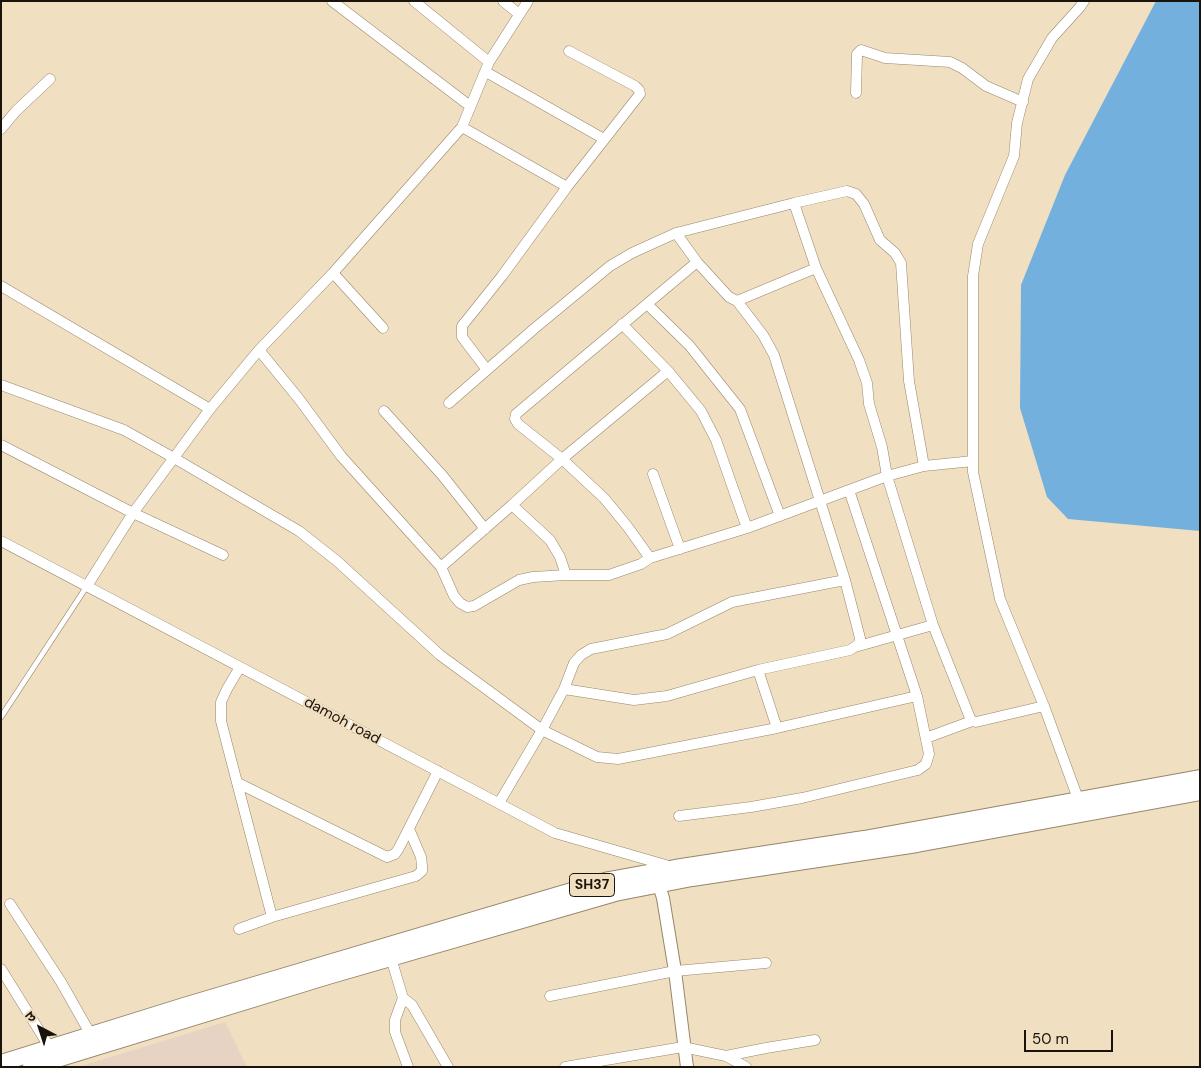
<!DOCTYPE html>
<meta charset="utf-8">
<style>
body{margin:0}
#map{position:relative;width:1201px;height:1068px;overflow:hidden;background:#f1dfc1;font-family:"DM Sans","Noto Sans Devanagari",sans-serif}
canvas{display:block}
.frame{position:absolute;inset:0;border:2px solid #191309;pointer-events:none}
.north{position:absolute;left:15px;top:1003px;width:50px;height:50px;-webkit-text-stroke:4px #f1dfc1;paint-order:stroke;rotate:320deg;font-size:14px;font-weight:700;line-height:20px;text-align:center;color:#191309}
.north::after{content:'';display:block;margin:auto;width:18px;height:22px;background:#191309;clip-path:polygon(50% 0,100% 100%,50% 72%,0 100%)}
.scale{position:absolute;left:1024px;top:1030px;width:89px;height:22px;box-sizing:border-box;border:2px solid #191309;border-top:0;padding-left:6px;font-size:15px;line-height:18px;white-space:nowrap;color:#191309;-webkit-text-stroke:4px #f1dfc1;paint-order:stroke}
</style>
<div id="map">
<canvas width="1201" height="1068"></canvas>
<div class="frame"></div>
<div class="north">उ</div>
<div class="scale">50 m</div>
</div>
<script>
const ctx = document.querySelector('canvas').getContext('2d');
ctx.lineJoin = 'round';
function fill(path, color) { ctx.fillStyle = color; ctx.fill(path, 'evenodd'); }
const shape = rows => new Path2D(rows.map(r => 'M' + r).join(''));
function strokePath(path, color, width, dash) { ctx.strokeStyle = color; ctx.lineWidth = width; ctx.lineCap = dash ? 'butt' : 'round'; ctx.setLineDash(dash || []); ctx.stroke(path); }
function drawText(font, color, halo, rows, align = 'center') {
  ctx.font = font + ' "DM Sans",sans-serif'; ctx.lineWidth = 4; ctx.setLineDash([]); ctx.textBaseline = 'middle'; ctx.strokeStyle = halo; ctx.fillStyle = color; for (const [text, x, y, turn = 0] of rows) {
    ctx.save(); ctx.translate(x, y); ctx.rotate((+turn || 0) * Math.PI / 180); ctx.textAlign = isNaN(turn) ? turn : align; if (halo) ctx.strokeText(text, 0, 0); ctx.fillText(text, 0, 0); ctx.restore();
  }
}
const commercial = shape([
 [225,1022,247,1067,78,1067]
]);
const water = shape([
 [1156,1,1200,1,1200,531,1068,519,1047,497,1020,408,1021,285,1065,175]
]);
const service = shape([
 [1,717,87,586]
]);
const minor = shape([
 [332,1,470,106],
 [414,1,489,62],
 [503,1,519,14],
 [486,72,604,139],
 [856,93,857,54,861,50,885,58,950,62,962,68,986,86,1023,102],
 [462,127,567,187],
 [1,129,16,111,50,79],
 [794,203,816,268,859,360,867,383,869,404,882,447,887,476,933,625,970,718,972,721,976,722,1044,706],
 [333,273,383,328],
 [1,286,210,409],
 [737,301,816,268],
 [647,304,689,345,740,409,780,516],
 [622,324,668,371,701,411,716,440,747,528],
 [259,350,299,399,341,456,441,567,454,596,460,603,467,607,474,606,519,580,533,577,566,575,609,575,641,564,650,558,747,528,887,476,924,466,973,461],
 [487,370,462,337,462,326,502,276,567,187,640,94,639,90,635,86,569,51],
 [1,385,124,430,174,458,299,531,337,561,440,655,542,730,597,757,618,759,777,728,917,696],
 [449,403,535,328,610,266,632,253,676,233,794,203,847,191,856,194,864,204,880,240,895,253,901,263,909,381,924,466],
 [384,411,442,475,485,529],
 [1,445,133,513,223,555],
 [653,474,680,549],
 [512,505,550,540,560,557,566,575],
 [1,541,555,833,669,866],
 [650,558,627,526,604,498,562,459,518,424,515,419,516,414,697,262],
 [441,567,512,505,562,459,668,371],
 [87,586,133,513,210,409,259,350,333,273,462,127,489,62,528,1],
 [855,647,933,625],
 [240,667,227,689,221,702,221,721,272,917],
 [758,670,777,728],
 [564,689,634,700,667,696,758,670,850,650,859,644,860,638,845,580,774,355,763,335,737,301,729,297,697,262,676,233],
 [926,738,972,721],
 [238,783,387,857,395,854,399,848,438,771],
 [499,803,542,730,564,689,574,663,581,655,591,649,667,634,732,602,845,580],
 [1080,804,1044,706,1000,599,973,472,973,276,978,244,1014,156,1017,123,1028,79,1052,38,1080,7,1084,1],
 [679,816,751,807,802,798,918,770,926,764,929,754,917,696,849,490],
 [10,904,61,982,91,1035],
 [239,929,272,917,416,876,422,871,422,866,421,857,409,829],
 [391,958,403,998,412,1005,448,1067],
 [1,969,50,1048],
 [550,996,675,971,766,963],
 [403,998,395,1020,395,1032,408,1067],
 [726,1056,766,1048,815,1040],
 [565,1067,683,1047,726,1056,746,1067]
]);
const tertiary = shape([
 [656,876,663,898,675,971,687,1067]
]);
const primary = shape([
 [1,1063,184,1006,609,880,675,868,864,839,1200,778],
 [31,1067,328,976,615,893,692,878,917,844,1200,792]
]);
const shields = [
 [592,885,45]
];
const shieldNames = [
 ["SH37",592,885]
];
const streetNames = [
 ["damoh road",342,721,28]
];
fill(commercial, '#e7d3c4');
fill(water, '#73b0dd');
strokePath(service, '#97866b', 6);
strokePath(minor, '#97866b', 11);
strokePath(tertiary, '#97866b', 14);
strokePath(primary, '#97866b', 18);
strokePath(service, '#fff', 5);
strokePath(minor, '#fff', 10);
strokePath(tertiary, '#fff', 12);
strokePath(primary, '#fff', 16);
for (const [x, y, w] of shields) { const box = new Path2D(); box.roundRect(x - w / 2, y - 11.5, w, 23, 4); ctx.fillStyle = '#f1dfc1'; ctx.fill(box); strokePath(box, '#191309', 1); }
drawText('bold 14px', '#191309', null, shieldNames);
drawText('15px', '#191309', '#f1dfc1', streetNames);
</script>
